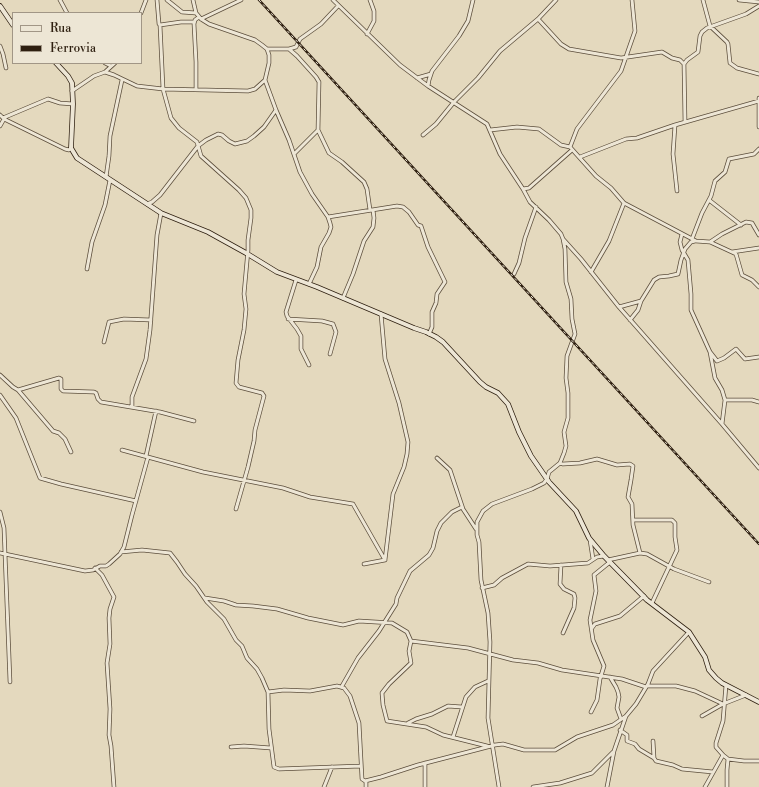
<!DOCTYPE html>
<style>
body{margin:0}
#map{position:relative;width:759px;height:787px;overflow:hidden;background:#e4d9be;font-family:"Libre Bodoni",serif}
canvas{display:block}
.legend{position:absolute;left:12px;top:12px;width:130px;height:52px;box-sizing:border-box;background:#ede6d5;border:1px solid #a19686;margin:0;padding:5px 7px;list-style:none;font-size:12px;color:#2e1f10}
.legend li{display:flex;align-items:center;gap:8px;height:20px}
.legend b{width:20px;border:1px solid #a19686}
</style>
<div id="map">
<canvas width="759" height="787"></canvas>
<ul class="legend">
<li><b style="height:5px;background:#ede6d5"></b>Rua</li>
<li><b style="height:5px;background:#2e1f10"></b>Ferrovia</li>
</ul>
</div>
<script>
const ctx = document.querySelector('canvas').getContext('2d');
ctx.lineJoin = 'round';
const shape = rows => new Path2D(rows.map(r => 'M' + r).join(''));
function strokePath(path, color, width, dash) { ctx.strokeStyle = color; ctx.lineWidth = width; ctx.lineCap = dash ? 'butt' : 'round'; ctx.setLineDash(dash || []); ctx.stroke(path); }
const street = shape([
 [60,0,67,13],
 [157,0,159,24,160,25,163,89,171,118,179,128,197,142,201,156,239,190,246,198,251,210,251,218,248,240,248,250,244,294,246,309,244,330,238,360,236,383,239,387,262,393,264,396,255,430,254,441,248,467,236,509],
 [193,0,196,13],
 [333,0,400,65,428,86,487,124,500,154,523,189,530,202,549,220,561,234,563,239,581,259,619,307,722,424,759,468],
 [703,0,710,26,727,42,728,44,730,63,737,68,759,74],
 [739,0,759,2],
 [141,13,146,0],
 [201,19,241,0],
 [538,19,561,44,569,49,621,58,662,52,672,58,680,60,684,64],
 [160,25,181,22,194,22],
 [367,34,374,21,374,11,370,0],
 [0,46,3,54,6,68],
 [267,49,289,49,297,56,316,77,319,82,318,130,329,153,342,162,364,182,367,189,370,210],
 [289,49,296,47,300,39,321,24,338,6],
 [105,63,111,66],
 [105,72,115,63],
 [417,78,431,74],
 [265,80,276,110,289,140,300,172,312,194,328,217,330,223,331,227,329,233,321,247,317,267,309,284],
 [428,86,429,80,432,71,459,36,468,21,473,0],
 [196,89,196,62,194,24,195,20,199,17],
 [72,91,94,76,105,72,114,75,137,86,163,89,248,91,255,89,265,80,269,63,269,55,267,49,262,45,255,40,209,24,201,19,196,13,182,12,167,0],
 [759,98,759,127],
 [0,115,4,119,65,149,69,150,71,148],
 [3,118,48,99,60,103,73,104],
 [685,122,684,64,687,60,698,52,700,36,702,32,707,28,746,14,759,6],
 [675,125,673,154,677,191],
 [0,126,4,119],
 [490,130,517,127,539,129,561,145,570,147,596,176,611,188,624,203,696,241,710,242,736,254,742,275,752,280,759,287],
 [423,135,436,124,454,102,478,78,500,51,538,19,556,0],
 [570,147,577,129,583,121,621,71,635,31,632,0],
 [294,154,318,130],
 [580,157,626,139,637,138,675,125,759,101],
 [106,177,109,156,110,136,122,80],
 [523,189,529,188,572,150],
 [709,200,741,225],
 [147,204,152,202,160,195,198,146,206,140,218,134,222,135,229,141,235,144,247,141,254,136,264,127,276,110],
 [328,217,397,206,403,207,409,212,418,225,421,226,428,247,445,282,437,294,436,303,432,312,432,327,429,334],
 [682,234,680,242,682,250,688,260,691,294,691,310,710,352,715,378,722,390,725,400,722,424],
 [692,239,702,213,711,196,715,181,725,172,729,159,754,154,759,149],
 [710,242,722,234,746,222,752,223,759,235],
 [732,252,759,248],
 [87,269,92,242,105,205,110,180],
 [591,272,609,241,624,203],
 [514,274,519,263,525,238,536,207],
 [296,280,286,312,287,316,297,329,301,336,301,349,309,365],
 [343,298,353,274,364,241,373,227,374,218,373,210],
 [619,307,641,301],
 [288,319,322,321,333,324,336,332,330,354],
 [630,320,638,310,641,301,654,280,659,277,669,276,678,274,681,260,685,249,691,242,695,241],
 [104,342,109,322,124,319,151,320],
 [710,352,717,361,724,358,736,349,745,359,759,357],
 [0,375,13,387,18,390,59,378,61,379,61,389,63,391,94,392,96,393,98,399,101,402,160,412,194,421],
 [18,390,53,431,59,433,65,439,71,452],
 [0,395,16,418,40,478,61,484,136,501],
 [725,400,752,400,759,402],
 [132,407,132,397,146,359,150,330,157,235,161,213],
 [122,450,203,472,283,488,310,497,353,504,385,560],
 [146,456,156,411],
 [437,458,450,470,463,509,476,529],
 [560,463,563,464,580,463,597,459,617,465,630,464,633,466,631,480,628,497,632,504,633,525,640,553],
 [0,512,4,528,10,682],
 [633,520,672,520,675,523,675,537,677,550,652,603],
 [590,540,593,559],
 [121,552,142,550,170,553,177,562,185,574,196,586,207,602,224,619,236,640,242,646,247,658,257,669,262,678,268,692,269,729,274,767,279,769,361,766],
 [0,553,85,571,93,570,100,566,106,566,109,564,120,554,124,547,132,515,148,457],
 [608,560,640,553,647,554,674,569,709,582],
 [364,564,385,560,393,494,404,467,407,454,408,442,399,403,385,359,381,314],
 [561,565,560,584,564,589,574,594,575,598,574,608,563,633],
 [95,568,102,575,114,597,110,609,109,618,110,644,107,663,110,709,109,735,111,746,114,787],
 [482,588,494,585,502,578,528,564,550,566,588,563,597,557,604,556],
 [205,598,224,601,236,605,253,606,277,609,308,618,343,625,359,621,392,623,407,632,411,641,468,648,513,660,538,663,562,670,622,679,646,687],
 [592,628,595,624,620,616,644,596],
 [411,641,409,651,411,663,389,684,382,693,383,705,387,721,426,727,443,735,487,746],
 [610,677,616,687,618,692,619,697,617,708,621,719],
 [726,685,723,721,716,743,716,747,723,755,728,759,744,761,759,761],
 [342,686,358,658,379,631,396,604,397,598,410,571,429,555,433,548,437,531,441,523,452,512,462,507],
 [647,686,676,686,695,691,723,704,746,695],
 [268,692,284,690,310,691,337,686,344,688,350,696,359,723,362,779,365,781,381,777,418,765,495,745,503,744,524,750,555,750,577,737,613,725,626,716],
 [591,712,597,700,600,679,604,666,593,640,590,620,596,591,594,575,610,562],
 [702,716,723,704],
 [408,723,416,719,432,714,448,706,462,707],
 [620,730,627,735,627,741,635,744,639,749,654,758,656,761,673,765,682,769,713,772],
 [453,737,466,697,475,687,488,681],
 [653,741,654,758],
 [231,747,244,746,271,748],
 [425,763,425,787],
 [366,781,366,787],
 [324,787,332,767],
 [499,787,488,718,490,642,488,613,481,580,479,542,477,535,477,522,483,511,492,504,532,489,544,483,547,479,549,472,560,463,564,453,566,446,564,432,568,418,568,393,566,378,567,356,575,334,572,319,571,299,566,282,565,249,563,239],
 [533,787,560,783,592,773,613,752],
 [607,787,614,751,626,716,636,704,648,684,653,671,689,632],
 [705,787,723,755],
 [727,787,727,770,728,759]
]);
const secondary = shape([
 [0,6,13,25],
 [56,63,68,76,72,83,73,104,71,148,77,158,161,213,208,232,246,253,277,272,317,287,414,328,426,332,436,337,443,342,480,382,486,387,498,393,508,404,519,432,531,456,549,482,576,511,589,538,604,556,647,600,689,632,705,657,709,670,716,678,722,683,759,702]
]);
const rail = shape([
 [259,0,759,544]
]);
strokePath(street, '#5c4e3c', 4.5);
strokePath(secondary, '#2e1f10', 5.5);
strokePath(street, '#ede6d5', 3);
strokePath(secondary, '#ede6d5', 4);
strokePath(rail, '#2e1f10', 2.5);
strokePath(rail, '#ede6d5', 1, [3]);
</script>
